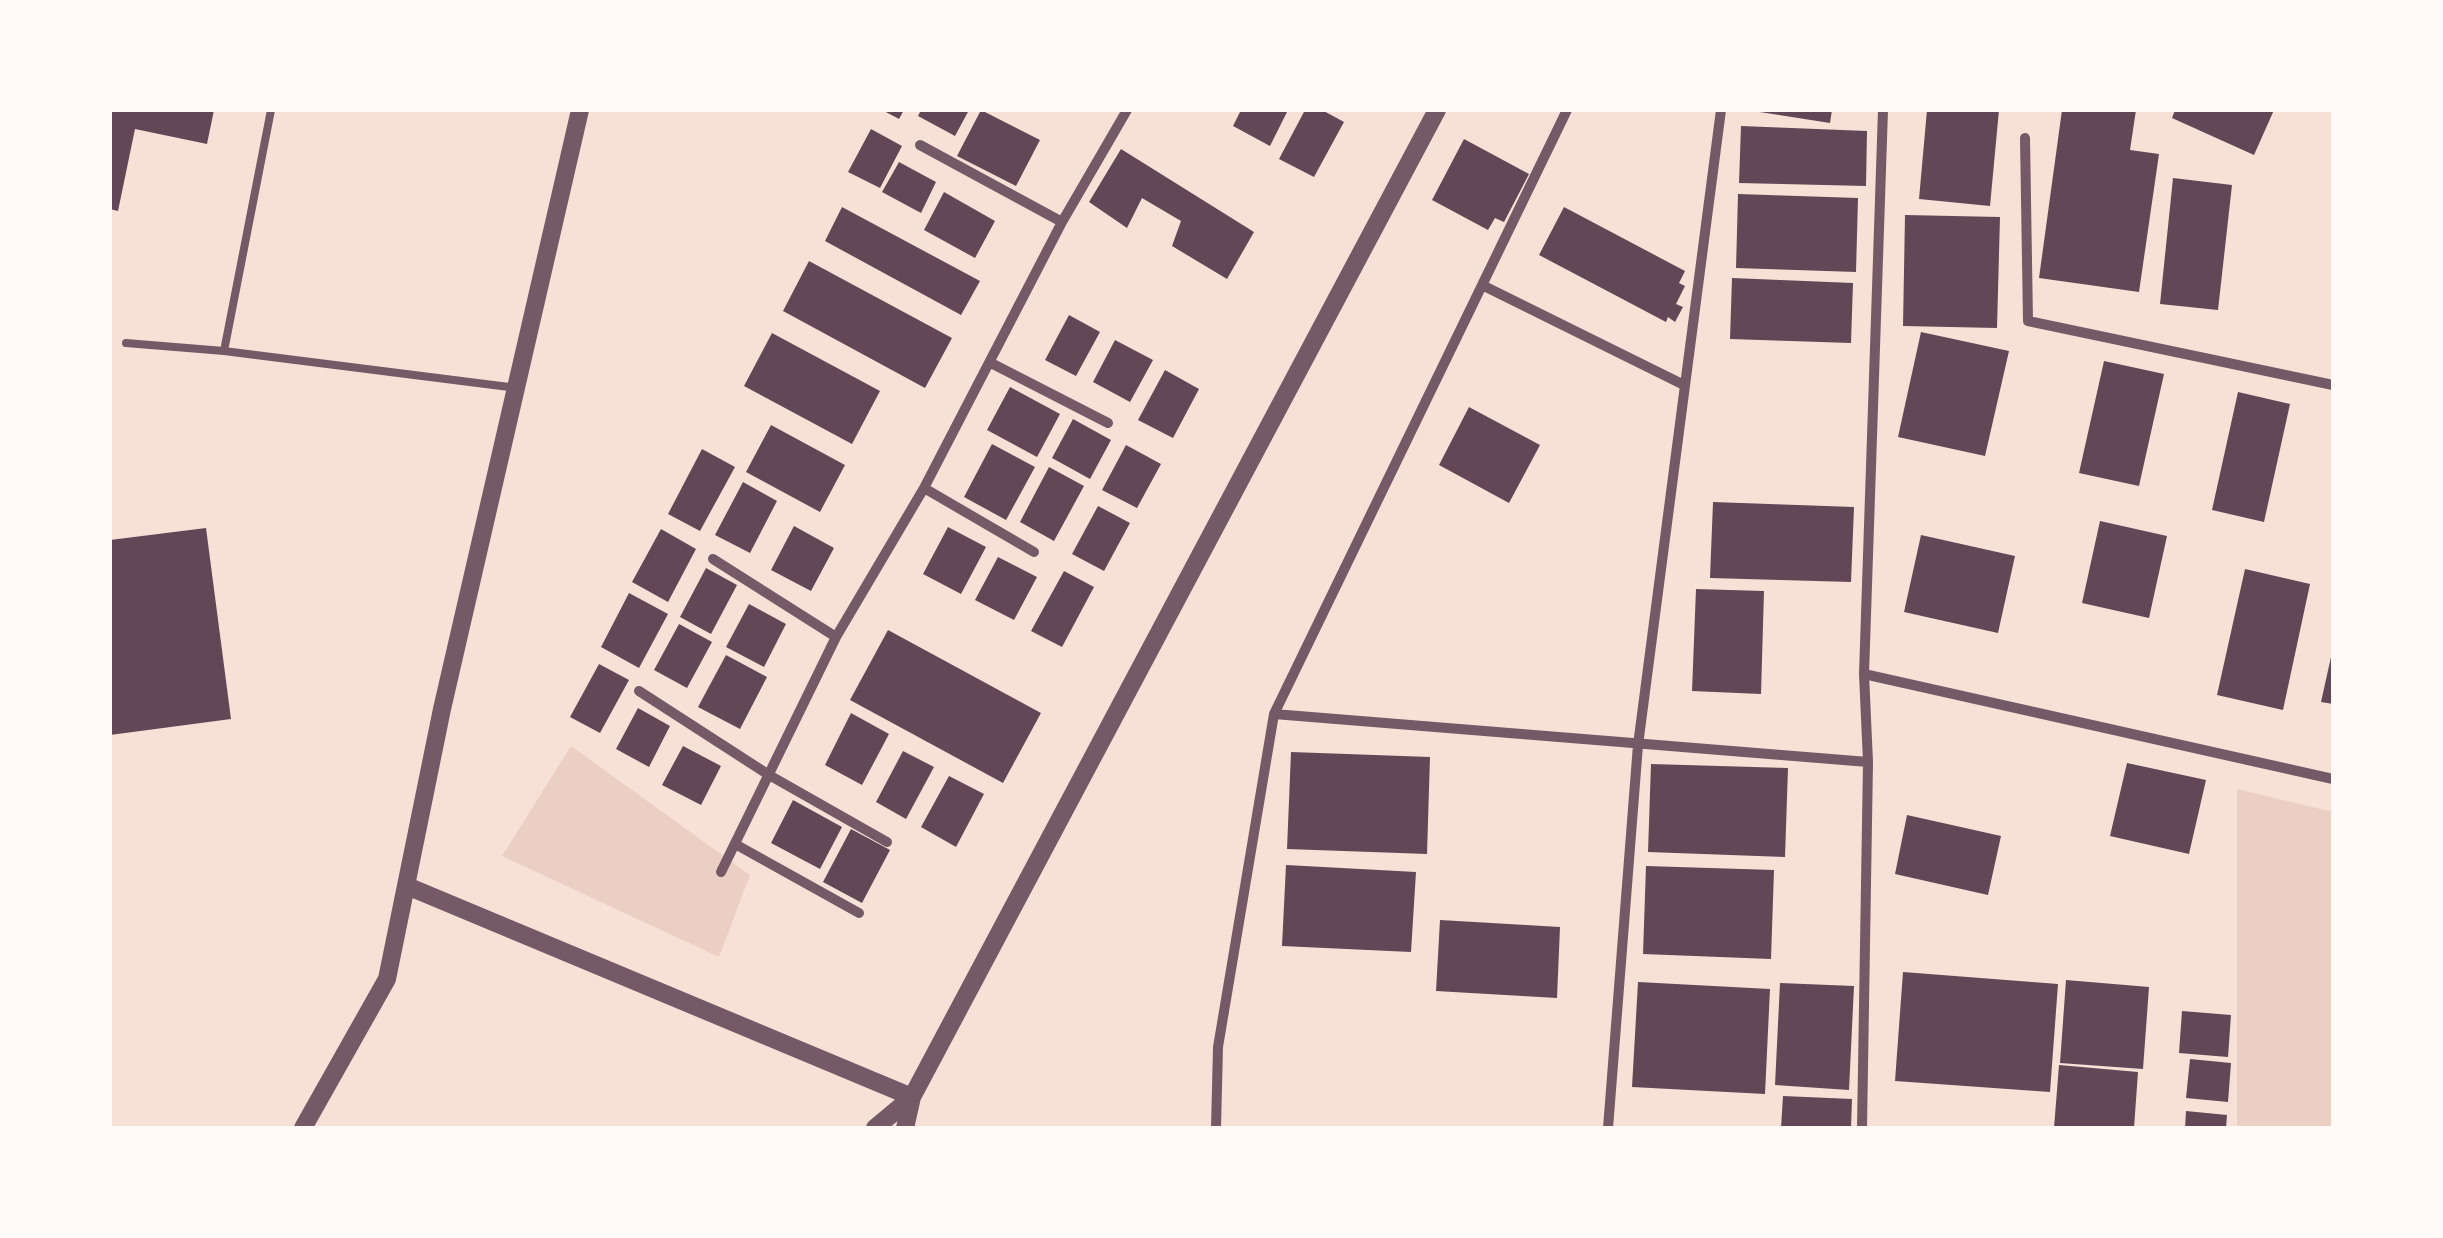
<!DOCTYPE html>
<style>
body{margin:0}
#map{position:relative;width:2443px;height:1238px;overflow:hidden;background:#f7e1d7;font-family:Figtree,sans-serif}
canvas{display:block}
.frame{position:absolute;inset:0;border:112px solid #fffaf5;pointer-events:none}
</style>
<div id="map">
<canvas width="2443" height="1238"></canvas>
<div class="frame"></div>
</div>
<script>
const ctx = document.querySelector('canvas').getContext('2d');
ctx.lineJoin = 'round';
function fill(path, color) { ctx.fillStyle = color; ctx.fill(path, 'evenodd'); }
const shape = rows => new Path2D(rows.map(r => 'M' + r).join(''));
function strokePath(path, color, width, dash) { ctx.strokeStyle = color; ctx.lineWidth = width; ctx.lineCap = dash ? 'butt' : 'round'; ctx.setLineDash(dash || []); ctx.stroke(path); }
const green = shape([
 [571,746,750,875,719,957,502,856],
 [2237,789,2333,812,2333,1128,2237,1128]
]);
const building = shape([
 [110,110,214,110,207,144,135,129,118,211,110,209],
 [882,110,904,110,899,119],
 [921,110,969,110,955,136,918,116],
 [981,110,1040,140,1016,186,957,156],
 [1241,110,1288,110,1270,146,1233,126],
 [1305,110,1322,110,1344,122,1314,177,1279,159],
 [1747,110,1832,110,1830,123],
 [1927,110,1999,110,1990,206,1919,199],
 [2062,110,2136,110,2130,150,2159,154,2139,292,2039,278],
 [2175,110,2274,110,2254,155,2172,118],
 [1741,126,1867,131,1866,186,1739,183],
 [871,129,902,146,880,188,848,172],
 [1464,139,1529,174,1504,222,1495,218,1488,230,1432,200],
 [1121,149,1254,232,1227,279,1172,246,1181,221,1142,198,1127,228,1089,202],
 [899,162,936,182,921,213,882,192],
 [2173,178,2232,185,2218,310,2160,304],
 [944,192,995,221,975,258,924,230],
 [1738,194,1858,198,1856,272,1736,268],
 [842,207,980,281,961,315,825,241],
 [1564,207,1685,271,1679,283,1685,286,1676,304,1683,307,1675,322,1668,317,1666,322,1539,255],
 [1905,215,2000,217,1997,328,1903,326],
 [809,261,952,338,925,388,783,311],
 [1732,278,1853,283,1851,343,1730,339],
 [1069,315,1100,332,1076,376,1045,360],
 [1921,332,2009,351,1985,456,1898,437],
 [772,333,880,391,852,444,744,386],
 [1115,340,1153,360,1130,402,1093,382],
 [2104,361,2164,374,2139,486,2079,473],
 [1165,370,1199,389,1173,438,1138,420],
 [1010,387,1060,414,1037,457,987,430],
 [2238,392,2290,404,2264,522,2212,510],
 [1469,407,1540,445,1509,503,1439,465],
 [1073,419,1111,440,1090,479,1052,458],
 [771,425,845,465,820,512,746,472],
 [992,444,1035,467,1006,520,964,497],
 [1126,445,1161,464,1137,508,1102,490],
 [702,449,735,467,700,531,668,514],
 [1049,467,1084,486,1054,541,1020,522],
 [743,482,777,501,750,553,715,535],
 [1713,502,1854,507,1851,582,1710,578],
 [1098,506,1130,523,1104,571,1072,554],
 [2100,521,2167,536,2149,618,2082,603],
 [794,526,834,548,811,591,771,570],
 [948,527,986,547,961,594,923,574],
 [206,528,231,719,110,735,110,540],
 [661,529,696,549,668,602,632,582],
 [1921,535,2015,556,1998,633,1904,612],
 [998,557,1037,577,1014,620,975,600],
 [706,568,737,585,711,634,680,617],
 [2245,569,2310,584,2283,710,2217,695],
 [1064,571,1094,587,1062,647,1031,631],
 [1696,589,1764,591,1761,694,1692,691],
 [629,593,668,614,639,668,601,647],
 [749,604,786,624,764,667,726,647],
 [679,624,712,642,687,688,654,670],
 [888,630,1041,713,1003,783,850,700],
 [726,655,767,677,740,729,698,707],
 [2331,657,2333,657,2333,704,2321,702],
 [599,664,629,680,600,733,570,717],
 [638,708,670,726,649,767,616,749],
 [851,713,889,734,862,785,825,765],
 [683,746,721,766,701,805,662,785],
 [903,751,934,767,906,819,876,802],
 [1291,752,1430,757,1427,854,1287,849],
 [2127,763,2206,780,2189,854,2110,836],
 [1651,764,1788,768,1785,857,1648,852],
 [949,776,984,794,956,847,921,827],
 [793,800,842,827,820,869,771,843],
 [1907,815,2001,836,1988,895,1895,874],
 [851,829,890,850,862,903,823,882],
 [1286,865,1416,872,1411,952,1282,946],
 [1646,866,1774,870,1771,959,1643,954],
 [1440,920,1560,927,1557,998,1436,991],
 [1903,972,2058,984,2050,1092,1895,1081],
 [2066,980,2149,987,2143,1069,2060,1063],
 [1638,982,1770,989,1765,1094,1632,1087],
 [1780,983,1854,986,1849,1090,1775,1085],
 [2182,1011,2231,1015,2228,1057,2179,1053],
 [2190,1059,2231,1063,2228,1102,2186,1098],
 [2059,1065,2138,1072,2134,1128,2054,1128],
 [1783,1096,1852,1099,1851,1128,1781,1128],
 [2186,1111,2227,1115,2226,1128,2185,1128]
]);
const service = shape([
 [271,110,224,351,517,388],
 [126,343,224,351]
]);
const minor = shape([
 [2025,138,2028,321,2333,385],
 [920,145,1062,222],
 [1482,285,1684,385],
 [991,363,1108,423],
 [924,488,1034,552],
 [713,559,836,637],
 [1864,674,2333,779],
 [639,691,769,775,887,842],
 [1274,714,1567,110],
 [735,844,859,913],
 [721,872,836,637,924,488,1062,222,1127,110],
 [1216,1128,1218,1047,1274,714,1868,762],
 [1608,1128,1638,745,1721,110],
 [1862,1128,1868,762,1864,674,1883,110]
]);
const tertiary = shape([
 [407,886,912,1097],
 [303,1128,387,979,442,709,580,110],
 [875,1128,911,1098],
 [905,1128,912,1097,1437,110]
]);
fill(green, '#ebcfc5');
fill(building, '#644757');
strokePath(service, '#755966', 8);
strokePath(minor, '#755966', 10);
strokePath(tertiary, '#755966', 18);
</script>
